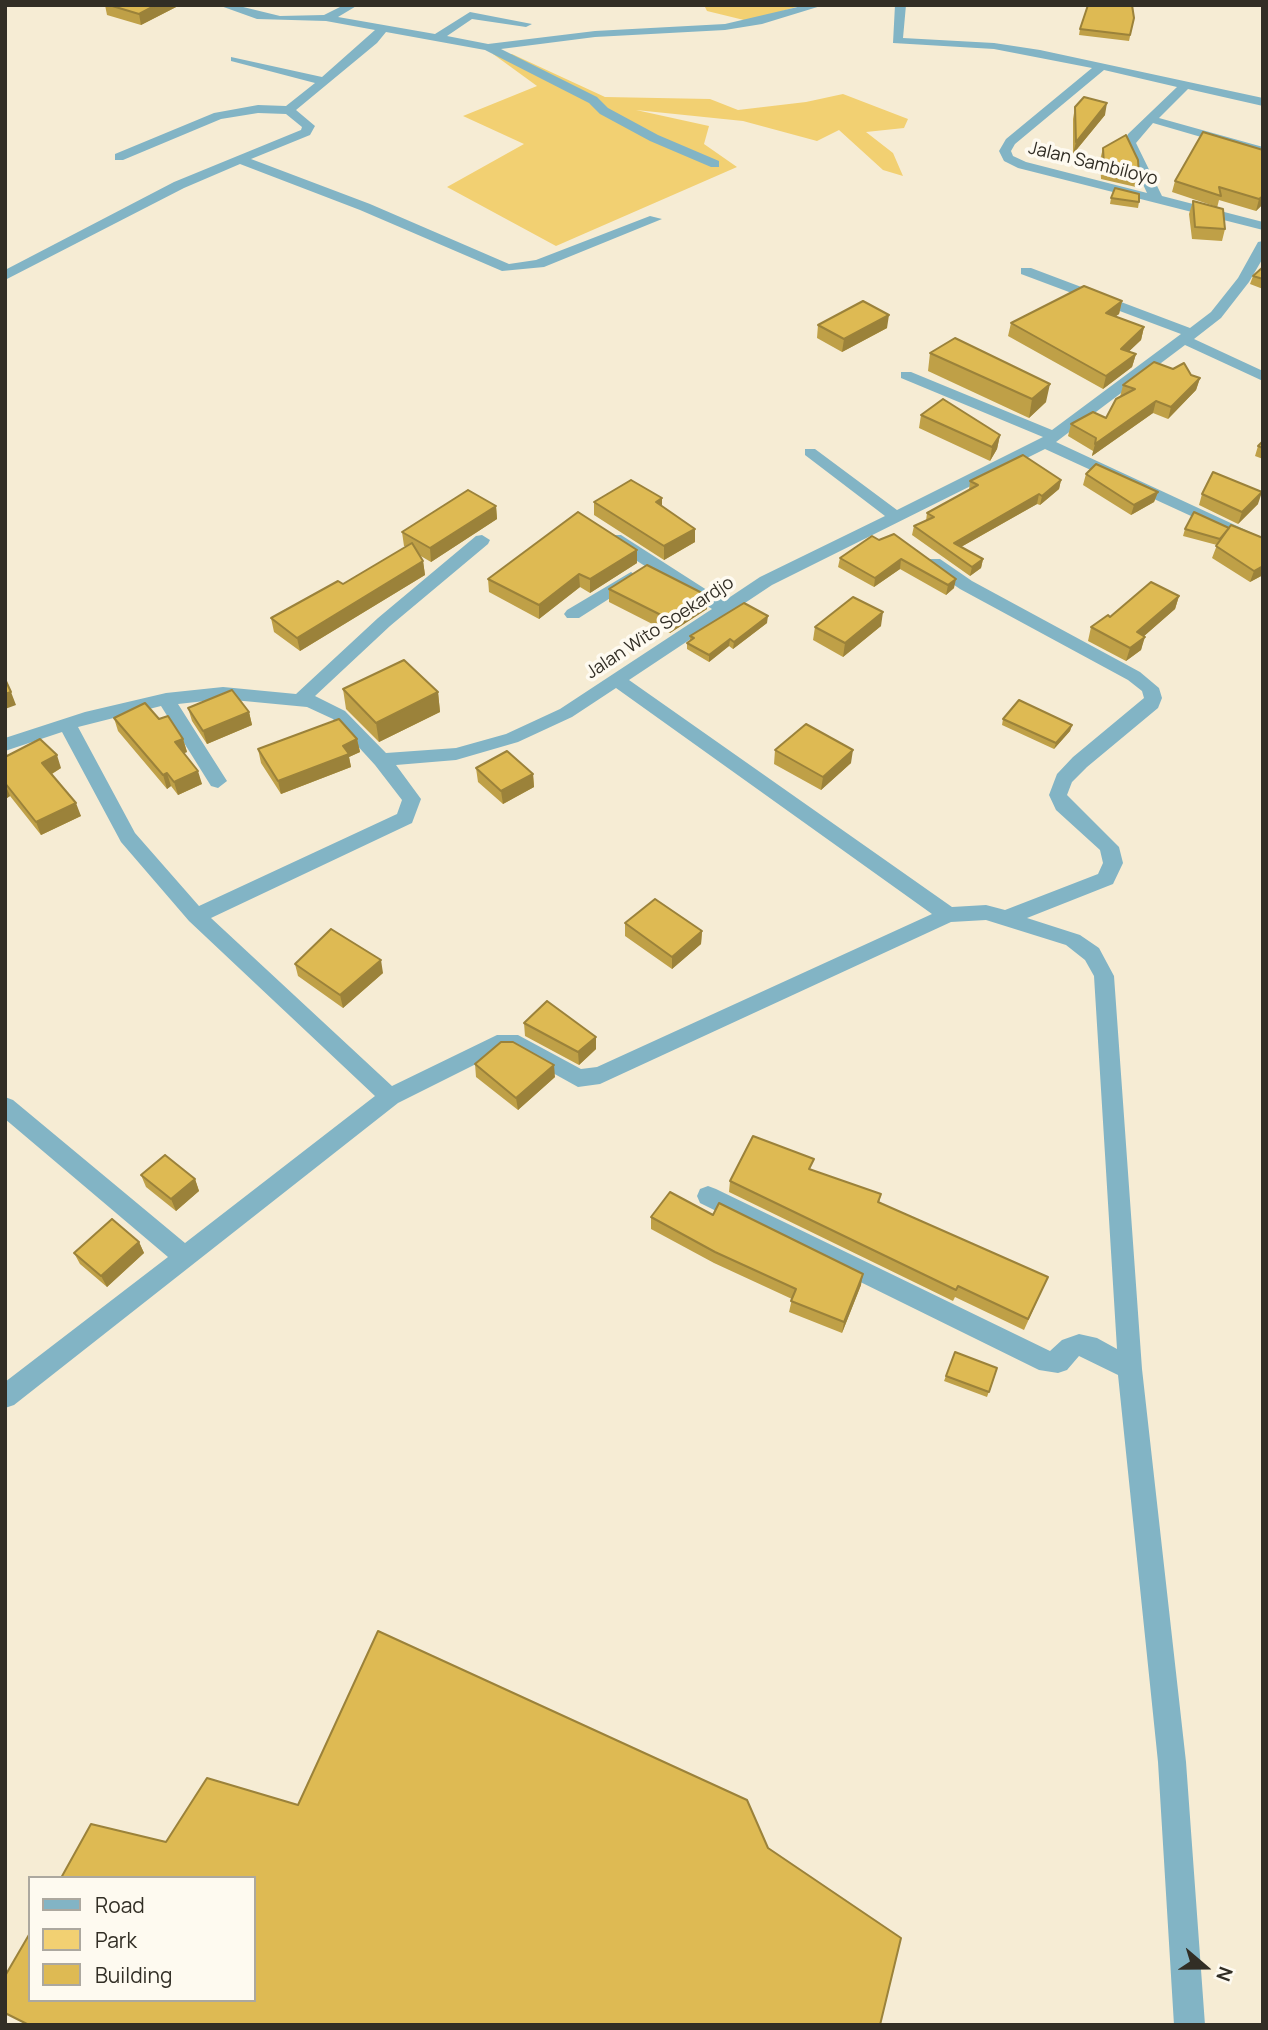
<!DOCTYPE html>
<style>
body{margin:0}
#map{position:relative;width:1268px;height:2030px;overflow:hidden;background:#f6ecd4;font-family:Manrope,sans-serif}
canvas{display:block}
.frame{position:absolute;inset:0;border:7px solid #322e25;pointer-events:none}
.legend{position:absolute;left:28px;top:1876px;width:228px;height:126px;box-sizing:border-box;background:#fefaf0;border:2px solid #aca89f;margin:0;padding:9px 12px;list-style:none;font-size:21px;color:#322e25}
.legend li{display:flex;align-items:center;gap:14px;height:35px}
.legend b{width:35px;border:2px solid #aca89f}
.north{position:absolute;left:1170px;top:1932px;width:70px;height:70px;-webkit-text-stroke:5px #fefaf0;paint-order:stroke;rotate:110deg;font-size:19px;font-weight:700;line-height:28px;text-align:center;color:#322e25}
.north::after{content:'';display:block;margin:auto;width:24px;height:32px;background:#322e25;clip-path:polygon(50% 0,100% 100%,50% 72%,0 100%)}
</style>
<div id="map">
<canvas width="1268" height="2030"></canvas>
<div class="frame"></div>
<ul class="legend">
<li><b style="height:9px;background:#82b4c5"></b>Road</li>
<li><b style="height:19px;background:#f2d072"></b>Park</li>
<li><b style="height:19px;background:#deba53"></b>Building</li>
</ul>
<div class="north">N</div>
</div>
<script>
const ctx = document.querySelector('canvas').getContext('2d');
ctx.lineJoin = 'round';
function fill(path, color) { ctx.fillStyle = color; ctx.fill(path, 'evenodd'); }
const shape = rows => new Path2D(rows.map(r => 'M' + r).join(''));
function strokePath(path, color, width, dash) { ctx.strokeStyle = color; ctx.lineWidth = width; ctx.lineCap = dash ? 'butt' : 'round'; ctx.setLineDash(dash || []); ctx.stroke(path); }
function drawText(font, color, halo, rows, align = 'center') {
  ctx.font = font + ' Manrope,sans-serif'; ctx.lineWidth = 7; ctx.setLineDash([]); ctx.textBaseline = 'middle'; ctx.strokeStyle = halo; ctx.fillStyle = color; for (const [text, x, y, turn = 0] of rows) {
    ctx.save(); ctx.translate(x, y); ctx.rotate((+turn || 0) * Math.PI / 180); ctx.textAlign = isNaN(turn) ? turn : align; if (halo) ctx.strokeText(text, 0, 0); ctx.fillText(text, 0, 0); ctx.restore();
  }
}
const green = shape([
 [704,5,803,5,748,21,707,11],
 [493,54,512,54,605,97,710,99,738,110,806,102,843,94,908,119,904,128,866,132,893,153,903,176,883,170,839,130,817,141,743,121,636,110,709,126,704,144,737,167,556,246,447,187,524,144,463,116,537,86]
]);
const street = shape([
 [218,5,235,5,280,16,324,15,344,5,358,5,338,17,435,34,470,12,532,24,526,27,472,19,447,36,488,44,595,31,725,24,806,5,824,5,762,24,725,30,595,37,501,49,597,97,608,108,658,135,719,161,719,167,711,167,650,141,600,114,589,103,485,50,386,32,377,43,296,110,315,126,310,135,251,159,370,204,509,264,536,260,650,216,662,219,544,267,502,271,360,210,240,164,184,188,5,280,5,270,174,182,301,130,302,127,286,114,258,113,221,119,123,160,115,160,115,154,214,113,258,105,286,106,315,83,231,61,231,57,322,77,375,30,326,21,257,19,218,5],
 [895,5,906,5,903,38,994,43,1040,50,1263,98,1263,106,1188,89,1159,118,1263,147,1263,155,1153,123,1136,143,1162,196,1263,222,1263,230,1018,168,1004,161,999,151,1006,139,1092,68,994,49,893,43,895,5],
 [1104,70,1177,87,1128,134,1124,143,1147,193,1026,162,1013,156,1011,151,1015,144,1104,70],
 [1263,241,1263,258,1249,282,1221,318,1194,339,1263,371,1263,381,1185,345,1056,442,1263,538,1263,549,1045,449,772,585,629,680,952,907,986,905,1005,910,1098,874,1103,863,1100,850,1056,810,1049,795,1057,774,1073,757,1144,698,1142,691,1128,680,960,589,928,567,928,559,940,559,972,581,1140,672,1159,688,1162,698,1158,708,1087,767,1072,782,1067,795,1119,847,1123,863,1113,884,1027,918,1080,935,1099,948,1114,976,1142,1369,1186,1762,1205,2025,1174,2025,1158,1762,1118,1375,1079,1356,1067,1370,1058,1373,1039,1370,700,1203,697,1196,700,1189,708,1186,716,1189,1050,1351,1062,1340,1079,1334,1097,1338,1117,1349,1094,976,1085,960,1066,945,986,920,951,922,600,1084,578,1087,515,1052,500,1052,398,1103,14,1405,5,1408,5,1382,168,1257,5,1119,5,1097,13,1100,185,1243,375,1096,189,921,121,842,62,732,5,751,5,738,85,712,166,693,223,687,296,694,378,618,476,536,482,535,490,540,488,544,390,626,315,696,345,711,386,753,456,748,506,734,560,709,712,609,609,543,609,535,621,535,724,601,760,577,885,516,805,455,805,449,815,449,897,510,1043,437,901,378,901,372,911,372,1052,430,1181,334,1021,274,1021,268,1031,268,1190,328,1211,312,1238,278,1258,242,1263,241],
 [616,688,932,914,597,1067,581,1069,518,1035,497,1035,392,1086,211,918,412,823,421,799,396,765,456,760,518,742,572,717,616,688],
 [223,699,307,707,333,719,375,765,402,800,397,814,199,906,135,833,78,727,161,706,211,786,218,788,227,781,178,704,223,699],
 [631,572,639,577,637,581,579,618,567,618,564,614,567,610,631,572]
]);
const wall = shape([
 [105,5,180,5,141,25,107,15],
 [1134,18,1129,41,1079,35,1080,29],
 [1075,107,1105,115,1073,154,1073,119],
 [1103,148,1139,175,1136,187,1101,179,1100,160],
 [1263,150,1263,204,1256,211,1219,200,1217,208,1225,229,1222,241,1192,239,1189,214,1193,201,1217,207,1172,192,1175,181],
 [1111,198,1139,202,1138,208,1110,204],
 [1263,267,1263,289,1250,284,1253,276],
 [1122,301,1119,314,1115,316,1144,327,1141,340,1129,351,1136,354,1132,367,1103,389,1008,336,1011,323],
 [818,325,887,328,842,352,817,338],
 [930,353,1046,402,1029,418,928,371],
 [1191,375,1200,378,1196,390,1168,419,1153,413,1092,456,1093,451,1068,436,1071,424,1106,418,1120,397,1123,385],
 [921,415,1000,435,997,449,990,461,919,428],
 [1263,441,1263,459,1255,456,1258,446],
 [1086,474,1158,492,1154,502,1131,515,1083,485],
 [1061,480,1059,489,1040,505,1037,504,961,547,983,559,981,568,970,576,912,535,914,526,926,521,927,513,969,490,970,481],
 [1202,494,1258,504,1238,524,1199,505],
 [662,498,662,506,695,529,695,542,664,560,594,515,594,502],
 [496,506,497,519,431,562,419,555,423,561,425,575,300,651,274,632,271,618,343,584,406,547,404,546,402,532],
 [1229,528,1263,538,1263,575,1250,582,1212,558,1217,545,1183,536,1185,529],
 [872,536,954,588,946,595,900,569,874,587,838,567,840,558],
 [637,550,637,563,590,593,580,587,539,619,489,592,488,579],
 [609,589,707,609,670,633,609,602],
 [1179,596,1175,609,1144,636,1141,650,1126,661,1088,641,1091,627,1110,617],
 [767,623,733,649,729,646,709,662,687,649,687,643,690,641,690,636],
 [881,626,843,657,813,640,815,627],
 [343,689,438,692,440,712,379,742,346,709],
 [188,708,249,712,252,725,207,744,192,721],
 [114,718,159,719,183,739,187,752,184,753,202,784,178,795,171,786,167,789,118,731],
 [1003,719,1072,725,1070,731,1054,749,1002,725],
 [357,739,360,752,349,757,351,767,281,794,261,763,258,749],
 [775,750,851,763,821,790,774,764],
 [5,757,61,768,52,774,81,816,41,835,10,796,7,798,5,796],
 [476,768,533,774,534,787,503,804,478,782],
 [625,923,702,931,701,944,672,969,625,936],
 [295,964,383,973,343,1008,298,976],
 [524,1023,596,1037,596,1049,579,1065,525,1036],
 [475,1064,555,1077,518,1110,476,1077],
 [812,1170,881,1194,879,1203,1048,1277,1024,1330,955,1297,953,1301,729,1192,730,1181],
 [141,1175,195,1179,199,1191,176,1211,146,1187],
 [713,1215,861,1285,842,1333,789,1312,792,1299,714,1263,651,1229,651,1217],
 [139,1242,144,1253,107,1287,80,1264,74,1253],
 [955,1352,997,1368,987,1397,944,1381]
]);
const shadedWall = shape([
 [156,5,180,5,141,25,139,14],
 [1107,103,1105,115,1073,154,1076,142],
 [1263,196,1263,204,1256,211,1259,199],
 [1122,301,1119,314,1103,326,1106,313],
 [889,315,887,328,842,352,844,339],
 [1144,327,1141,340,1118,362,1121,349],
 [1136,354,1132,367,1103,389,1106,376],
 [1200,378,1196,390,1168,419,1171,407],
 [1050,384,1046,402,1029,418,1032,399],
 [1156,401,1153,413,1092,456,1095,444],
 [1000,435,997,449,990,461,992,447],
 [1061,480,1059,489,1040,505,1042,496],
 [1158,492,1154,502,1131,515,1134,505],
 [1262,492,1258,504,1238,524,1242,512],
 [1039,494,1037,504,952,552,954,543],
 [662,498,662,512,656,502],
 [496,506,497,519,431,562,430,548],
 [695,529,695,542,664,560,664,546],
 [637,550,637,563,590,593,590,579],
 [901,559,900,569,874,587,875,578],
 [983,559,981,568,970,576,972,567],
 [423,561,425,575,300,651,297,638],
 [1263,566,1263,575,1250,582,1254,571],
 [579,574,580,587,539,619,539,605],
 [956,579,954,588,946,595,948,585],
 [708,596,707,609,670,633,671,620],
 [1179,596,1175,609,1135,644,1145,637,1141,650,1126,661,1130,648,1137,632],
 [883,612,881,626,843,657,845,643],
 [768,616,767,623,733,649,734,642],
 [730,639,729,646,709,662,709,655],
 [11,692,16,705,5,709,5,694],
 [438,692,440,712,379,742,376,723],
 [249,712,252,725,207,744,203,731],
 [1072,725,1070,731,1054,749,1056,743],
 [183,739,187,752,179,755,175,742],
 [357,739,360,752,349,757,351,767,281,794,278,781],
 [853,750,851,763,821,790,823,777],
 [57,755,61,768,48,776,42,763],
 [198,771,202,784,178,795,174,782],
 [167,773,171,786,167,789,163,775],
 [533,774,534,787,503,804,501,791],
 [5,784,10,796,7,798,5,795],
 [76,803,81,816,41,835,36,822],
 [702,931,701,944,672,969,672,957],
 [381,960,383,973,343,1008,340,995],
 [596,1037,596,1049,579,1065,578,1052],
 [554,1065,555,1077,518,1110,516,1098],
 [195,1179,199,1191,176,1211,171,1199],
 [139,1242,144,1253,107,1287,101,1276],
 [863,1274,861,1285,842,1333,844,1322]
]);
const building = shape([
 [109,5,156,5,139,14,109,5],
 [1088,5,1132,5,1134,18,1130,35,1080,29,1088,5],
 [1084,97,1107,103,1076,142,1075,107,1084,97],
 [1203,132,1263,150,1263,196,1259,199,1219,187,1221,196,1175,181,1203,132],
 [1126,135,1138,160,1139,175,1104,166,1103,148,1126,135],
 [1115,188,1139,194,1139,202,1111,198,1115,188],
 [1193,201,1223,209,1225,229,1195,227,1193,201],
 [1263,267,1263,279,1253,276,1263,267],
 [1084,286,1122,301,1106,313,1144,327,1121,349,1136,354,1106,376,1011,323,1084,286],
 [863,301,889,315,844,339,818,325,863,301],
 [955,338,1050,384,1032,399,930,353,955,338],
 [1154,362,1173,369,1184,363,1191,375,1200,378,1171,407,1156,401,1095,444,1096,438,1071,424,1093,412,1106,418,1116,399,1135,389,1123,385,1154,362],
 [943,399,1000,435,992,447,921,415,943,399],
 [1263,441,1263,448,1258,446,1263,441],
 [1023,455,1061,480,1042,496,1039,494,954,543,983,559,972,567,914,526,934,517,927,513,978,485,970,481,1023,455],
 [1096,464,1158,492,1134,505,1086,474,1096,464],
 [1213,472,1262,492,1242,512,1202,494,1213,472],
 [631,480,662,498,656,502,695,529,664,546,594,502,631,480],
 [468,490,496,506,430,548,402,532,468,490],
 [578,512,637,550,590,579,579,574,539,605,488,579,578,512],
 [1194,512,1229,528,1220,539,1185,529,1194,512],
 [1231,525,1263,538,1263,566,1254,571,1216,546,1231,525],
 [894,534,956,579,948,585,901,559,875,578,840,558,872,536,879,540,894,534],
 [412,543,423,561,297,638,271,618,338,581,343,584,412,543],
 [647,565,708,596,671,620,609,589,647,565],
 [1151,582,1179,596,1137,632,1145,637,1130,648,1091,627,1108,615,1110,617,1151,582],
 [853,597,883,612,845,643,815,627,853,597],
 [744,603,768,616,734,642,730,639,709,655,687,643,694,638,690,636,744,603],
 [404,660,438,692,376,723,343,689,404,660],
 [5,679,11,692,5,694,5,679],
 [232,690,249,712,203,731,188,708,232,690],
 [1019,700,1072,725,1056,743,1003,719,1019,700],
 [145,703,159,719,168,716,183,739,175,742,198,771,174,782,167,773,163,775,114,718,145,703],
 [339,719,357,739,343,746,349,754,278,781,258,749,339,719],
 [806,724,853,750,823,777,775,750,806,724],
 [40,739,57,755,42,763,76,803,36,822,5,783,5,757,40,739],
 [507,751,533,774,501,791,476,768,507,751],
 [655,899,702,931,672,957,625,923,655,899],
 [331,929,381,960,340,995,295,964,331,929],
 [547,1001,596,1037,578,1052,524,1023,547,1001],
 [501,1042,513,1042,554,1065,516,1098,475,1064,501,1042],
 [753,1136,814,1159,809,1169,881,1194,878,1202,1048,1277,1028,1319,958,1286,956,1290,730,1181,753,1136],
 [165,1155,195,1179,171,1199,141,1175,165,1155],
 [670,1192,713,1215,719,1203,863,1274,844,1322,791,1301,796,1289,715,1252,651,1217,670,1192],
 [112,1219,139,1242,101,1276,74,1253,112,1219],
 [955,1352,997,1368,989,1392,946,1376,955,1352],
 [378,1631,747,1800,768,1848,901,1938,880,2025,29,2025,5,2013,5,1976,30,1933,30,2000,254,2000,254,1878,61,1878,91,1824,166,1842,207,1778,298,1805,378,1631]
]);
const farStreetnames = [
 ["Jalan Sambiloyo",1093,164,14],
 ["Jalan Wito Soekardjo",660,628,-33]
];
fill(green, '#f2d072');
fill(street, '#82b4c5');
fill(wall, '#bfa047');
fill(shadedWall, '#9b823a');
fill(building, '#deba53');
strokePath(building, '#9b823a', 2);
drawText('18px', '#322e25', '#fefaf0', farStreetnames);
</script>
